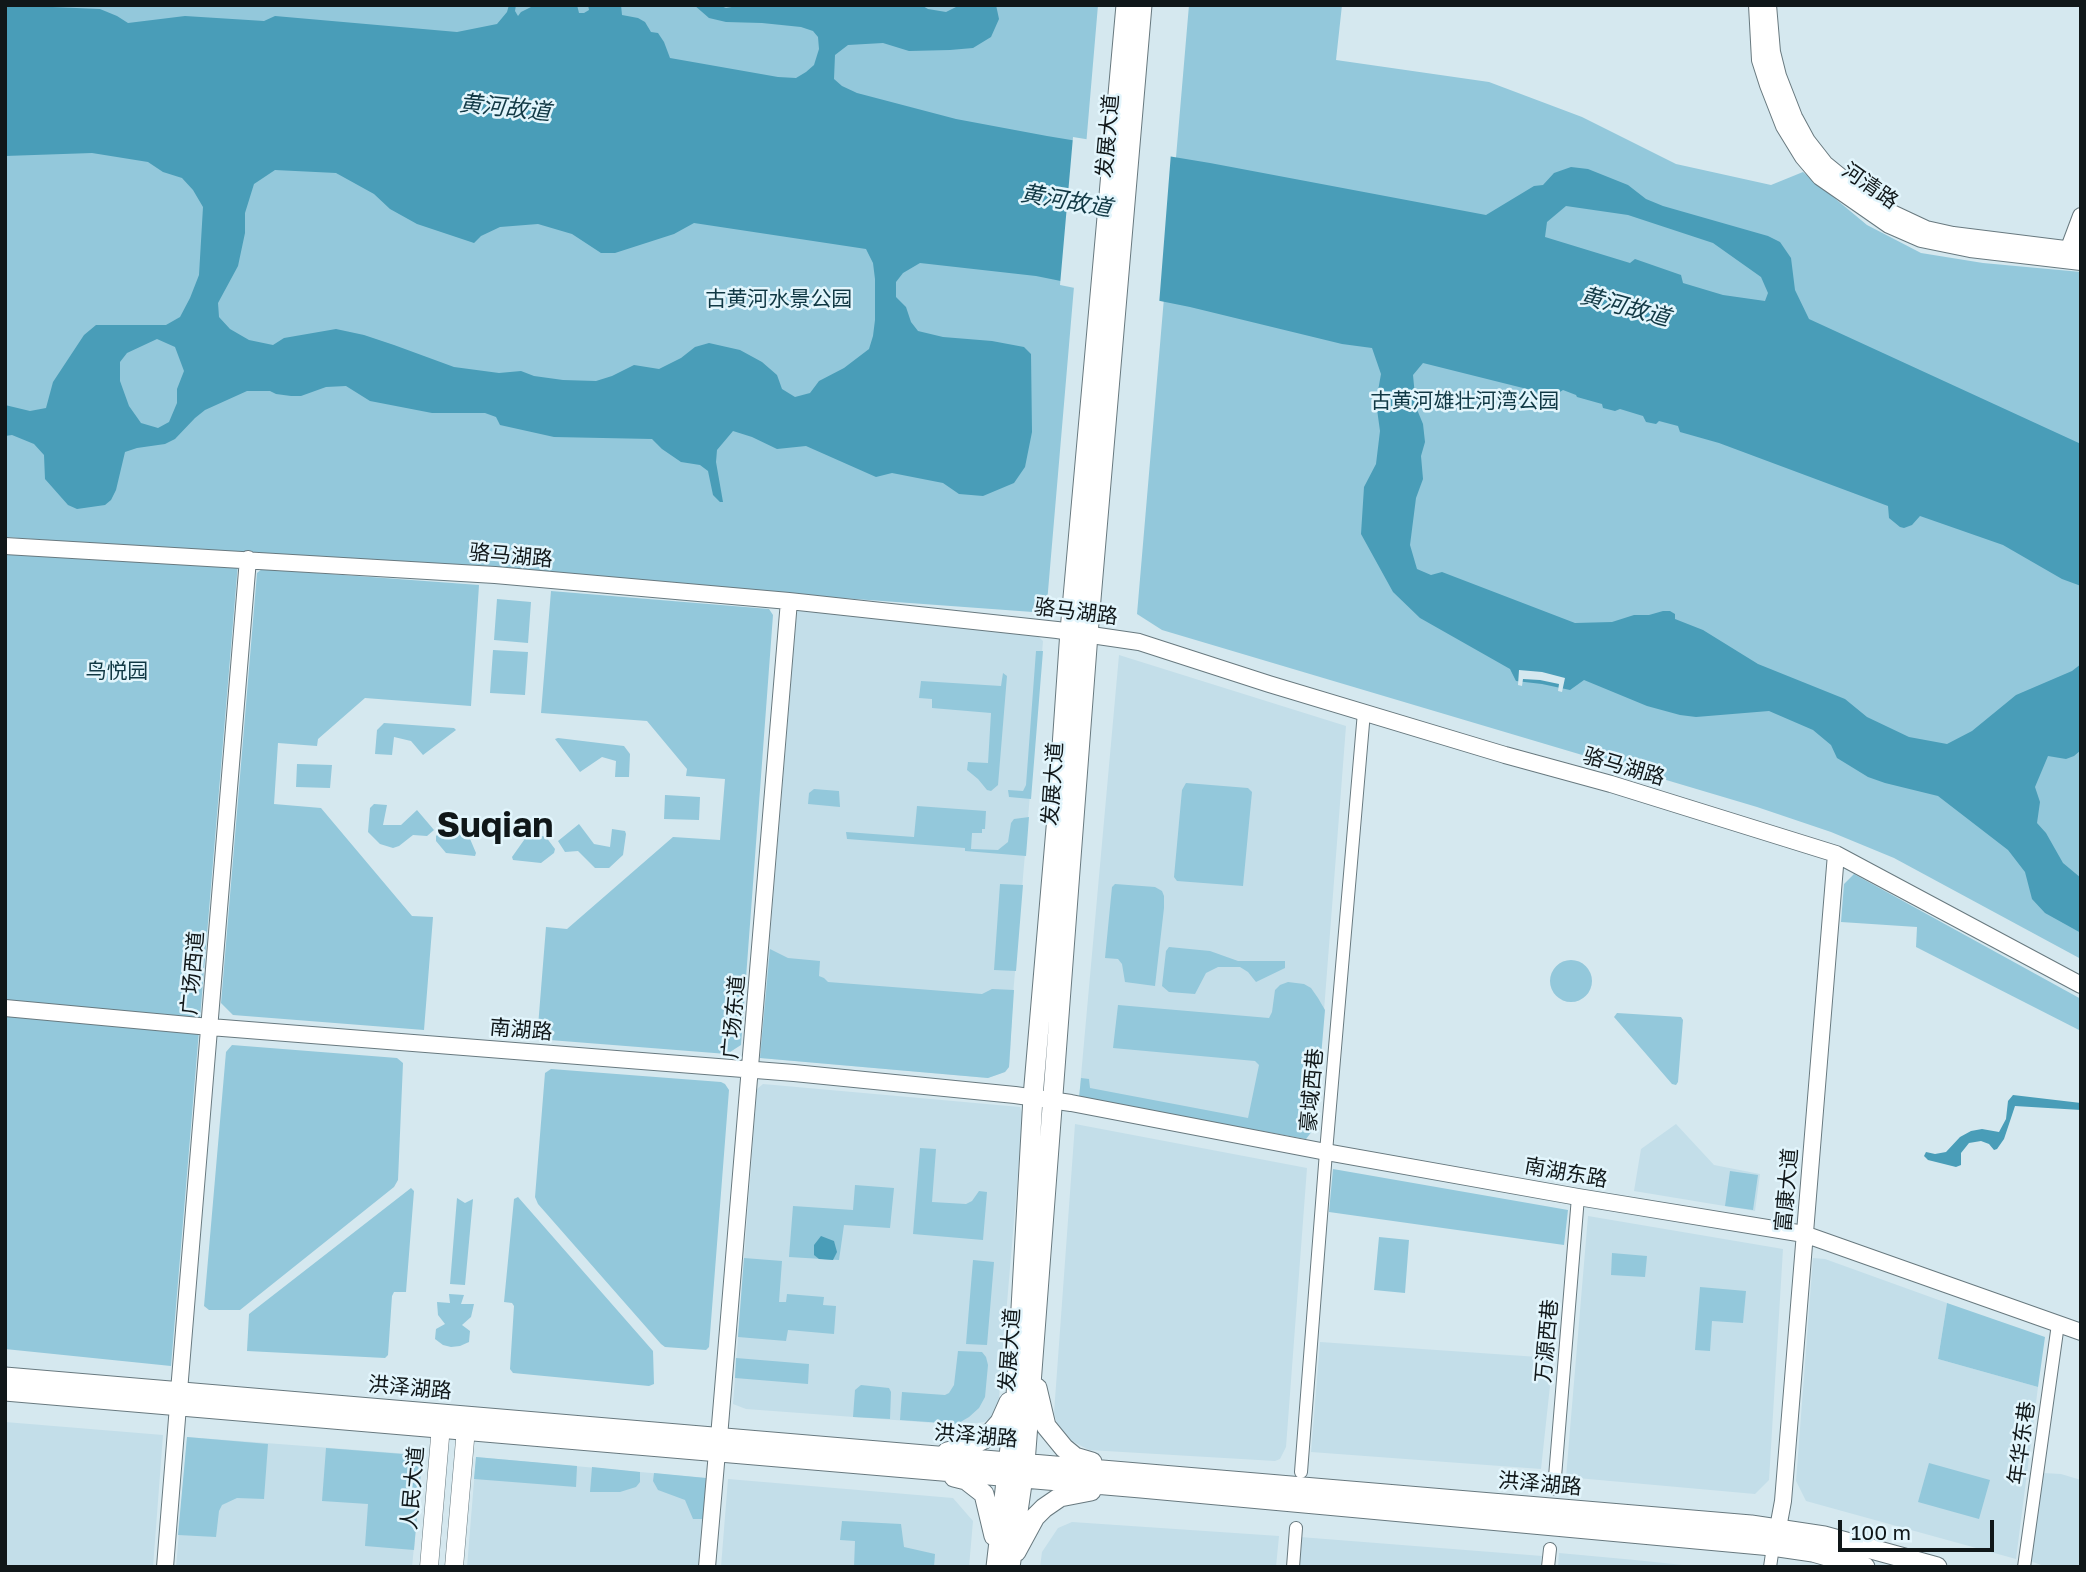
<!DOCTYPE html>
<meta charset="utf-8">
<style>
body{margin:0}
#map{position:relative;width:2086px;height:1572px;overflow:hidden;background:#d5e8ef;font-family:"Golos Text",sans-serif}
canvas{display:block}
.frame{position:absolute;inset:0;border:7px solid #101719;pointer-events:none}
.scale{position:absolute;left:1838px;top:1520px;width:156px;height:32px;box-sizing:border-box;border:4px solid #101719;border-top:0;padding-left:9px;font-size:21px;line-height:24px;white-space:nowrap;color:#101719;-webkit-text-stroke:5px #e2f5fc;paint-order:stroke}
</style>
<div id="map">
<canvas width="2086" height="1572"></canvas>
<div class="frame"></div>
<div class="scale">100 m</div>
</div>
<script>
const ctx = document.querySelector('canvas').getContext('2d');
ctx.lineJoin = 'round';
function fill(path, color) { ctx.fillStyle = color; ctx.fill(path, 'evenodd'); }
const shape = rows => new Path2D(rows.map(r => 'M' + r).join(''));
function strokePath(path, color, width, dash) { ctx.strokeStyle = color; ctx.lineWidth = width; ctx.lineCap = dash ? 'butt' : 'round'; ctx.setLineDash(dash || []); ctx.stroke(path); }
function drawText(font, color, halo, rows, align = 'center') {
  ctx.font = font + ' "Golos Text","Noto Sans SC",sans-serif'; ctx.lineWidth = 5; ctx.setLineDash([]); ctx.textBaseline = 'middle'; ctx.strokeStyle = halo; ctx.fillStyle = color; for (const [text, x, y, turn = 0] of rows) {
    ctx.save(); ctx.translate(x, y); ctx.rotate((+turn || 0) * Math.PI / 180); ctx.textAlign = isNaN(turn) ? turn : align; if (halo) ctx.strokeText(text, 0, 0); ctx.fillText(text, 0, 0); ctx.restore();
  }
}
const built = shape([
 [797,610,1038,636,1043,641,1013,995,1010,1055,1009,1067,1005,1072,988,1078,760,1058],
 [1119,655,1346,726,1315,1127,1306,1139,1079,1098],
 [763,1084,1020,1107,1023,1115,998,1409,994,1416,984,1422,962,1425,746,1409,733,1404,757,1089],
 [1075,1124,1307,1168,1286,1447,1280,1459,1275,1461,1089,1450,1070,1440,1058,1427,1054,1413],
 [1676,1124,1714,1165,1760,1174,1755,1211,1634,1191,1641,1149],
 [1588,1216,1783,1249,1769,1480,1755,1494,1566,1477],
 [1813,1258,1825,1259,1947,1303,1938,1359,2038,1387,2016,1559,1806,1501,1796,1481],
 [1320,1342,1553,1358,1541,1469,1311,1452],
 [5,1422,163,1435,153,1567,5,1567],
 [187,1437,423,1455,412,1567,176,1567],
 [476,1457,706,1478,699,1567,467,1567],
 [2043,1473,2061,1474,2081,1480,2081,1567,2047,1567,2030,1561],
 [728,1479,953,1498,973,1521,969,1567,721,1567],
 [1072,1522,1279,1536,1276,1567,1040,1567,1042,1552,1058,1528],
 [1300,1537,1542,1556,1541,1567,1298,1567],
 [1559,1553,1635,1560,1702,1567,1558,1567]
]);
const green = shape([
 [5,5,1098,5,1047,603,1033,612,5,537],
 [1189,5,1342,5,1336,60,1489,82,1582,117,1676,164,1771,185,1803,172,1867,225,1921,253,1983,263,2081,272,2081,959,1894,858,1831,832,1757,807,1162,630,1137,614],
 [5,552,238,563,171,1366,5,1349],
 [262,569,479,585,471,706,365,698,318,739,317,746,278,743,274,804,321,808,412,916,433,917,424,1030,233,1015,221,1003,257,573],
 [551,591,769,609,773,615,741,1045,727,1054,537,1039,546,927,567,929,673,837,720,840,725,779,686,776,687,769,647,721,541,713],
 [497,599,531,602,528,643,494,640],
 [493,650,528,652,525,695,490,693],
 [1036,651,1043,651,1031,799,1009,797,1008,790,1023,791,1026,785],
 [1003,673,1007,676,998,785,991,791,987,790,978,779,967,770,968,762,988,763,991,713,932,708,932,699,919,698,921,681,1001,686],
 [384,723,454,728,456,730,423,755,411,741,394,737,392,755,375,754,377,730],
 [558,738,624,746,630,754,629,777,615,777,616,761,602,757,580,772,555,739],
 [297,764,332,765,330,788,296,787],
 [1186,783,1248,788,1252,792,1243,886,1177,881,1174,877,1182,790],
 [814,789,839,791,840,807,808,804,809,793],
 [665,795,700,797,699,820,664,819],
 [374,804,387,805,383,825,401,825,417,810,434,830,427,836,413,835,399,846,393,848,380,844,368,832,370,808],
 [917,806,986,811,985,829,982,829,982,833,972,833,971,849,998,850,1008,842,1011,823,1014,819,1029,817,1026,856,965,851,965,848,847,839,846,832,914,837],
 [579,824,594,844,610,847,612,829,625,831,626,834,623,855,609,868,595,868,578,851,565,852,558,841],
 [447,826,465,827,476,853,475,856,446,853,436,841,436,836],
 [529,833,546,837,555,849,554,853,541,863,513,860,512,857],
 [1854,874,2081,999,2081,1031,1916,947,1917,927,1841,922,1844,884],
 [1000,884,1023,885,1016,971,994,970],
 [1115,884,1155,887,1162,891,1164,896,1164,908,1155,986,1125,982,1122,964,1118,959,1105,958,1112,887],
 [1169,947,1210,951,1238,961,1285,961,1285,968,1256,982,1248,972,1240,967,1218,967,1206,973,1195,994,1169,992,1162,986,1166,951],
 [770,949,788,958,820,961,819,976,824,978,828,982,982,994,992,989,1014,990,1009,1067,1005,1072,988,1078,760,1058],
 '1550 981a21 21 0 1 1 42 0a21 21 0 1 1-42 0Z',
 [1288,982,1304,984,1311,988,1318,998,1325,1010,1315,1127,1306,1139,1079,1098,1081,1078,1089,1079,1090,1088,1248,1118,1259,1065,1255,1061,1113,1048,1118,1005,1269,1018,1272,1012,1275,990,1280,985],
 [1617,1013,1681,1017,1683,1020,1678,1082,1676,1085,1672,1084,1614,1017],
 [232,1045,397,1058,403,1063,398,1180,394,1187,240,1310,209,1310,204,1306,226,1052],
 [551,1069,721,1082,725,1084,729,1090,709,1347,706,1350,665,1347,661,1344,538,1204,535,1197,545,1073],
 [920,1148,936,1149,932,1202,966,1204,972,1201,979,1191,987,1192,983,1240,913,1234],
 [1333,1169,1568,1210,1564,1245,1329,1212],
 [1730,1171,1758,1175,1753,1210,1725,1206],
 [855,1185,894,1188,890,1228,844,1225,839,1260,789,1257,793,1206,853,1210],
 [411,1188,414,1191,406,1292,394,1292,392,1296,388,1355,385,1358,247,1351,249,1314],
 [518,1197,653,1351,654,1384,649,1386,513,1373,510,1369,514,1306,512,1303,504,1302,514,1199],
 [457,1198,465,1203,473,1199,465,1285,450,1284],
 [1379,1237,1409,1240,1405,1293,1374,1290],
 [1612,1253,1647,1256,1645,1277,1611,1275],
 [744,1258,782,1261,779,1302,786,1302,787,1294,824,1297,823,1305,836,1306,834,1334,788,1330,786,1341,738,1337],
 [973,1260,994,1262,987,1345,966,1344],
 [1700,1287,1746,1291,1743,1323,1712,1321,1710,1351,1695,1350],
 [449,1294,464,1295,461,1304,474,1304,471,1317,462,1325,470,1331,469,1342,460,1346,451,1347,443,1345,435,1339,436,1329,445,1324,438,1315,437,1302,450,1303],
 [1947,1303,2045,1337,2038,1387,1938,1359],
 [958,1351,982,1352,986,1357,988,1365,985,1397,979,1408,969,1417,957,1424,900,1420,902,1392,945,1395,949,1393,954,1385],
 [736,1358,809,1364,808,1384,735,1378],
 [861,1385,889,1388,891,1392,890,1419,853,1417,855,1390],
 [187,1437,268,1444,264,1499,237,1498,222,1505,219,1511,216,1537,178,1535],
 [326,1448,403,1454,421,1470,414,1550,365,1546,368,1504,322,1501],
 [476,1457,577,1466,576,1487,474,1479],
 [1929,1463,1990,1480,1979,1519,1918,1502],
 [592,1467,640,1472,640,1482,636,1487,620,1492,590,1492],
 [654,1473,706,1478,703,1519,693,1519,685,1500,658,1490,653,1481],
 [842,1521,901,1524,904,1547,935,1554,934,1567,854,1567,855,1541,840,1540]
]);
const water = shape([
 [5,5,100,9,117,16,128,23,185,16,264,21,275,16,457,32,497,24,507,12,509,5,516,5,515,11,518,16,521,12,535,5,577,5,579,13,584,13,589,10,588,5,621,5,622,15,638,18,645,22,651,32,658,33,664,42,670,58,778,77,796,78,806,72,814,65,819,49,818,37,813,31,801,27,762,23,726,22,709,18,694,5,718,5,726,8,743,5,921,5,928,9,946,12,960,5,996,5,999,19,991,37,973,48,950,50,909,51,883,43,848,45,835,55,834,79,842,86,857,93,956,119,1047,136,1210,163,1486,215,1534,186,1543,185,1554,173,1571,167,1588,169,1628,185,1646,199,1663,206,1768,236,1780,242,1791,258,1795,290,1809,319,2081,444,2081,586,2062,579,2003,545,1920,516,1912,525,1904,528,1900,527,1889,518,1888,506,1719,443,1680,432,1678,426,1659,421,1656,424,1646,422,1643,416,1620,409,1615,411,1603,408,1602,404,1577,397,1576,395,1563,390,1547,400,1543,399,1536,403,1539,395,1535,391,1423,363,1413,375,1416,407,1423,424,1425,442,1421,456,1423,479,1416,498,1410,545,1417,569,1431,575,1442,572,1575,623,1612,622,1634,615,1649,615,1663,611,1670,611,1675,614,1675,619,1703,630,1758,664,1845,699,1867,717,1909,737,1947,744,1972,731,2016,695,2072,671,2081,664,2081,750,2074,756,2066,759,2048,756,2035,787,2040,802,2037,823,2046,833,2063,863,2081,878,2081,933,2045,913,2032,899,2025,872,2008,850,1938,796,1885,783,1868,777,1837,758,1831,745,1813,730,1769,711,1696,717,1680,715,1647,706,1584,680,1570,690,1542,684,1516,681,1510,669,1420,618,1393,592,1361,534,1364,487,1376,464,1380,431,1376,402,1381,374,1372,348,1342,344,1190,307,1036,276,920,263,903,273,896,282,896,297,906,307,911,322,918,331,943,337,992,341,1024,347,1031,354,1032,432,1025,467,1014,483,983,496,959,494,943,483,892,473,876,477,806,446,777,449,752,437,733,431,717,450,716,462,723,502,720,502,713,495,708,471,700,465,681,462,662,449,652,439,554,437,500,425,496,417,485,413,432,413,370,401,346,386,326,387,301,396,291,396,276,394,270,391,247,391,205,410,195,418,175,439,165,444,137,448,125,452,116,490,111,500,105,505,77,509,68,505,45,479,44,455,34,444,12,435,5,436,5,405,30,411,46,408,53,382,84,335,96,325,166,325,180,317,190,298,199,275,203,207,193,190,182,178,163,172,148,162,92,153,5,156],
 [275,170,336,173,374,194,390,209,417,224,474,243,481,236,500,227,538,224,572,234,601,253,615,253,674,234,694,223,866,249,873,263,875,279,875,320,873,336,869,349,844,368,819,381,810,393,795,397,782,389,777,375,762,362,740,350,709,343,695,347,681,358,659,369,634,365,612,376,596,381,563,380,534,376,521,371,499,373,454,367,394,345,364,335,336,329,284,338,273,345,249,340,230,329,219,317,218,303,238,266,245,233,245,213,254,184],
 [1566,206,1628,215,1713,243,1761,277,1768,293,1765,301,1723,295,1683,283,1681,275,1635,259,1630,263,1545,237,1547,222],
 [157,339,175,347,184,371,177,389,177,403,169,422,158,428,141,423,129,406,120,381,120,362,127,353],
 [2013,1095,2081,1103,2081,1110,2015,1106,2004,1139,1997,1149,1994,1150,1989,1144,1981,1141,1969,1143,1961,1153,1961,1165,1956,1167,1928,1160,1924,1156,1926,1152,1935,1154,1946,1152,1960,1137,1971,1131,1982,1129,1999,1132,2006,1119,2008,1101],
 [821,1236,834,1241,837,1252,833,1260,819,1259,814,1255,814,1245]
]);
const pier = shape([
 [1073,137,1171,153,1159,305,1060,285],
 [1519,670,1542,672,1565,678,1562,692,1558,691,1559,684,1540,680,1523,679,1522,686,1518,685]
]);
const minor = shape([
 [1301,1472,1326,1152,1364,712],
 [1554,1489,1578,1197],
 [1293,1567,1296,1528],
 [1548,1567,1550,1549],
 [1770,1567,1774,1540],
 [2024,1567,2058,1324]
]);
const tertiary = shape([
 [1757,5,1760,60,1768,85,1784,126,1803,157,1820,177,1889,225,1921,239,1970,249,2081,262],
 [1768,5,1772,52,1778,76,1794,117,1807,141,1825,164,1863,195,1894,214,1926,229,1953,235,2081,251],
 [2066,256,2081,216],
 [5,546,495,575,789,601,1057,630,1139,642,1269,684,1505,755,1611,784,1836,854,2081,985],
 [5,1008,210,1027,794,1073,1015,1095,1071,1103,1326,1152,1578,1197,1804,1234,2081,1332],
 [179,1391,248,559],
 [719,1437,789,601],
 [1778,1528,1783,1501,1836,854],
 [165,1567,178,1406],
 [707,1567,717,1452]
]);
const secondary = shape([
 [429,1567,442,1414],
 [454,1567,467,1417]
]);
const primary = shape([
 [5,1377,1751,1525,1824,1536,1937,1567],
 [1037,1388,1046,1426,1064,1448,1075,1457,1092,1462],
 [5,1391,1141,1488,1772,1546,1813,1552,1865,1567],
 [947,1452,968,1447,986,1438,1000,1422,1009,1402],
 [954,1477,966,1480,984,1494,994,1536],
 [1016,1552,1035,1517,1044,1508,1060,1497,1091,1491],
 [996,1567,1016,1396,1033,1097,1058,805,1070,631,1126,5],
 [1010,1567,1025,1463,1088,634,1142,5]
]);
const streetNames = [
 ["发展大道",1108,136,-85],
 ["河清路",1870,186,35],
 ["骆马湖路",511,556,5],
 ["骆马湖路",1076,612,7],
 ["骆马湖路",1624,767,16],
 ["发展大道",1053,784,-86],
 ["广场西道",193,973,-85],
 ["广场东道",734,1017,-85],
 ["南湖路",521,1030,5],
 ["豪域西巷",1312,1090,-85],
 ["南湖东路",1566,1173,10],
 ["富康大道",1787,1190,-85],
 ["万源西巷",1547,1341,-85],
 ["发展大道",1010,1350,-86],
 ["洪泽湖路",410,1388,5],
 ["洪泽湖路",976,1436,5],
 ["年华东巷",2022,1443,-82],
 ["洪泽湖路",1540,1484,5],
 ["人民大道",413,1488,-85]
];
const parkNames = [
 ["古黄河水景公园",779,299],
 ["古黄河雄壮河湾公园",1465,401],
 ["鸟悦园",117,671]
];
const waterNames = [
 ["黄河故道",505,108,6],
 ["黄河故道",1066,201,10],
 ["黄河故道",1625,307,15]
];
const townNames = [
 ["Suqian",495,826]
];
fill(built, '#c3dee9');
fill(green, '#93c8db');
fill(water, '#499db8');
fill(pier, '#d5e8ef');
strokePath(minor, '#68797f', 14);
strokePath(tertiary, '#68797f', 18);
strokePath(secondary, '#68797f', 19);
strokePath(primary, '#68797f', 21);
strokePath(minor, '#fff', 12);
strokePath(tertiary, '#fff', 16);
strokePath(secondary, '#fff', 18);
strokePath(primary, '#fff', 19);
drawText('21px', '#101719', '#e2f5fc', streetNames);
drawText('21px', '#103844', '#e2f5fc', parkNames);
drawText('italic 23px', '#123945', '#e2f5fc', waterNames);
drawText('bold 35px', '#101719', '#e2f5fc', townNames);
</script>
